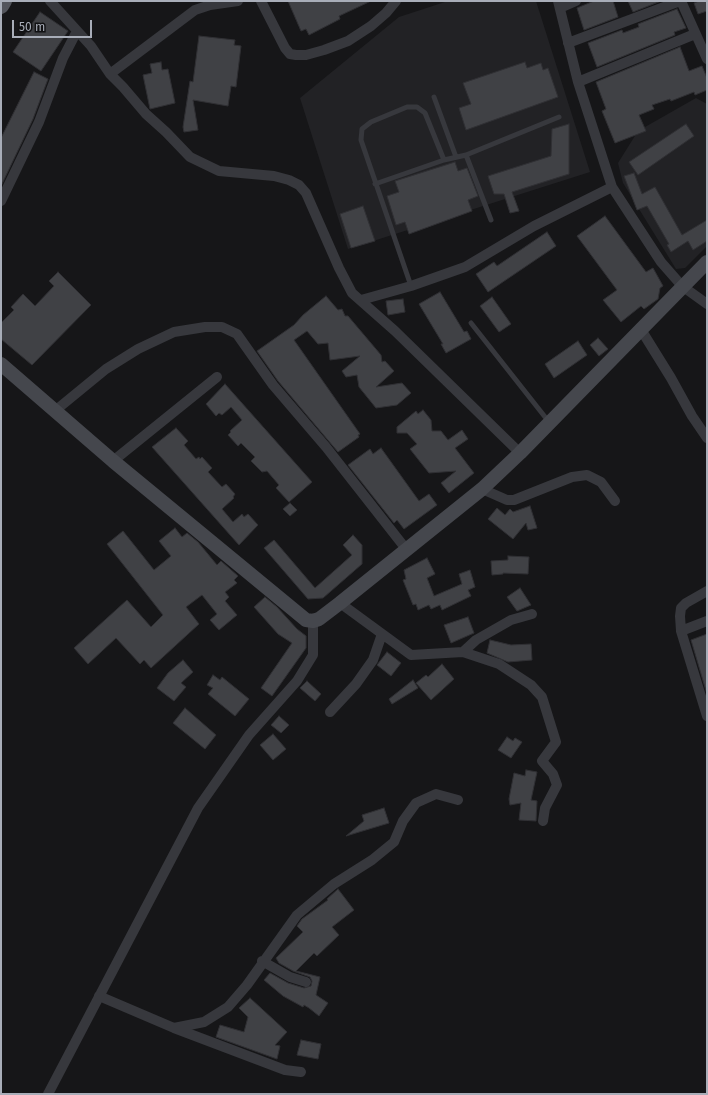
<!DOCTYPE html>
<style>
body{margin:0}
#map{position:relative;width:708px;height:1095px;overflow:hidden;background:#161618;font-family:"Fira Sans",sans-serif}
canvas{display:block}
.frame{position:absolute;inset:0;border:2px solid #a8adb8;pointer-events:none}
.scale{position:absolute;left:12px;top:20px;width:80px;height:18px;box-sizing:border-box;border:2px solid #a8adb8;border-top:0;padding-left:5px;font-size:12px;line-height:14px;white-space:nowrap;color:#a8adb8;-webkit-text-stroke:3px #111113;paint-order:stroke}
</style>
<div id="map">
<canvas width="708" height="1095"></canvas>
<div class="frame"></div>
<div class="scale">50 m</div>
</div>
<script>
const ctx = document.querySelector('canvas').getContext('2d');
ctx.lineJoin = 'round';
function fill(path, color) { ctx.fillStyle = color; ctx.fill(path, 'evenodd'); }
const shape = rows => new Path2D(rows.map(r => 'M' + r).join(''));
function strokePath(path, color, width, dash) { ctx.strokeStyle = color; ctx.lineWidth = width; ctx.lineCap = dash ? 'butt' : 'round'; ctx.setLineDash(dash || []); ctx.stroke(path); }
const built = shape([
 [448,1,536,1,590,172,348,249,300,98,399,17],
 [696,98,707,104,707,246,685,268,676,269,623,183,618,163,638,131]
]);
const building = shape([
 [288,1,371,1,339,16,340,19,309,35,306,29,301,31,288,1],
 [594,1,613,1,618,17,584,30,577,8,594,1],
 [628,1,661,1,633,12,628,1],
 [699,1,707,1,707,11,698,14,694,3,699,1],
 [677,9,686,28,674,32,675,35,597,67,588,43,622,30,623,33,639,27,638,24,677,9],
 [40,12,68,31,41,71,13,52,40,12],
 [199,36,235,40,234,45,241,46,236,87,231,86,228,106,193,100,198,130,184,132,183,127,190,81,193,82,199,36],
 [680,47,689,71,702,66,707,78,707,90,695,95,694,92,671,101,670,99,652,105,654,109,639,115,646,131,615,143,602,111,606,109,596,82,680,47],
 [161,62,162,70,168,69,175,103,150,109,143,75,152,73,150,64,161,62],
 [525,62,527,68,541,63,543,70,548,68,558,97,466,130,459,108,471,104,463,83,525,62],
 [34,72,48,79,33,119,1,186,1,138,34,72],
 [569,124,569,174,512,192,519,211,510,213,504,194,494,194,488,176,551,156,552,129,569,124],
 [686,124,694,136,638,175,629,162,686,124],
 [455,162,458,171,467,168,478,196,468,200,472,211,409,234,405,222,396,225,387,196,399,192,395,181,455,162],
 [634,173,642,194,655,187,682,235,707,220,707,241,693,250,688,241,671,252,667,245,669,244,647,206,637,210,624,176,634,173],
 [363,206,375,241,351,248,340,214,363,206],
 [605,216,646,272,653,268,663,286,660,288,658,299,644,309,641,306,621,322,603,300,617,290,577,236,605,216],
 [547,232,556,246,488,292,476,274,494,262,497,266,547,232],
 [58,272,91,305,32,365,1,339,1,323,14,310,11,307,23,294,35,306,54,286,49,281,58,272],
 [440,292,464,332,467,331,471,339,446,353,441,344,443,344,419,304,440,292],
 [326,296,338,310,342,309,345,316,348,316,381,355,382,362,385,361,394,371,376,387,402,383,411,393,397,405,376,408,359,387,357,375,346,377,342,371,360,356,330,360,328,343,318,344,307,331,294,340,360,434,358,435,359,437,338,452,278,381,257,351,294,325,303,315,326,296],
 [492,297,511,324,499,332,480,306,492,297],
 [403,299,405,312,388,315,386,301,403,299],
 [598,338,608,349,599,356,590,345,598,338],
 [578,341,587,355,554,378,545,364,578,341],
 [225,384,312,482,289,502,276,488,279,485,267,471,262,472,251,461,255,457,241,443,238,446,228,435,231,432,230,431,242,420,231,407,222,415,219,413,216,416,206,404,225,384],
 [423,410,431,420,432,431,441,431,448,440,462,430,468,439,455,448,474,473,449,493,441,483,456,471,429,473,410,449,417,444,407,433,397,433,397,427,416,411,418,414,423,410],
 [176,428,188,441,184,445,196,459,199,457,200,459,202,457,212,468,208,472,222,487,226,484,235,494,233,497,234,498,222,509,233,522,242,514,244,517,248,514,258,525,239,545,152,447,176,428],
 [381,448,419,501,429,494,437,505,404,529,397,520,394,523,348,465,370,449,373,454,381,448],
 [290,503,297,510,290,516,283,509,290,503],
 [530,506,537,528,528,530,526,523,513,539,488,519,497,508,505,515,510,509,513,512,530,506],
 [175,528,182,537,187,533,198,542,217,565,221,561,238,576,234,580,237,583,225,592,229,597,225,601,237,615,219,630,210,620,217,614,202,595,186,607,199,624,151,668,144,660,140,664,116,638,88,664,74,648,127,600,151,627,163,615,107,544,123,531,154,570,171,556,159,541,175,528],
 [353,535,362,545,362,564,323,598,308,599,264,548,274,540,315,588,352,555,343,545,353,535],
 [508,556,529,557,528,574,503,573,503,574,492,575,491,561,508,560,508,556],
 [427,558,435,574,427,578,434,596,462,584,459,574,470,570,475,587,468,590,471,596,442,610,440,605,431,609,429,605,418,610,416,604,413,605,403,580,406,579,404,570,427,558],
 [520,588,531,605,517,611,507,597,520,588],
 [265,597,277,607,297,629,306,636,306,648,272,696,261,688,292,643,278,634,254,607,265,597],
 [468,617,474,633,451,643,444,625,468,617],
 [707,634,707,694,691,640,707,634],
 [490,640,511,645,531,644,532,660,508,662,487,653,490,640],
 [387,652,401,663,391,676,377,665,387,652],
 [183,660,193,672,181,683,186,687,174,701,157,688,168,673,183,660],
 [442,664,454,679,431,700,416,683,426,675,428,677,442,664],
 [213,675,220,680,222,677,249,699,235,716,208,694,213,688,207,685,213,675],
 [413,680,418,688,392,704,389,699,413,680],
 [307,681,321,694,315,701,300,688,307,681],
 [185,708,216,735,205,749,173,723,185,708],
 [279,716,289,725,281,733,271,725,279,716],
 [273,734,286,749,273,760,260,745,273,734],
 [507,737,513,741,515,738,522,742,511,758,498,750,507,737],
 [526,770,537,772,531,800,537,801,536,821,519,820,521,803,510,805,509,799,514,773,525,776,526,770],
 [384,808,389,823,346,836,364,821,362,815,384,808],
 [338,889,354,910,332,927,339,935,317,956,314,953,296,971,320,977,316,995,328,1003,319,1016,309,1008,304,1005,303,1007,283,996,264,980,270,973,288,983,304,988,311,986,312,981,310,977,293,971,279,963,276,958,303,932,297,926,302,919,328,900,327,899,338,889],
 [250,998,287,1032,275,1045,280,1046,277,1059,216,1037,220,1025,244,1032,248,1017,239,1008,250,998],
 [301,1040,321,1044,318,1059,297,1055,301,1040]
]);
const lane = shape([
 [434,97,456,157],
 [466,155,491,220],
 [375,184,444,160,466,155,559,117],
 [411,286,361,140,362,129,371,122,407,107,417,107,425,113,444,160],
 [471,323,549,422]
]);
const street = shape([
 [50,1,91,46,110,74,123,87,146,114,166,132,190,157,219,171,274,176,289,180,299,185,306,193,339,268,352,293,395,331,520,453],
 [261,1,285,48,290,54,296,55,306,55,324,50,348,41,371,26,386,13,396,1],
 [558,1,578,82,612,187,661,262,682,286,707,304],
 [681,1,707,59],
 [560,8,576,1],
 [568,43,680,1],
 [110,74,195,10,210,5,238,1],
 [578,82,695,34],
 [1,201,39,122,63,58,77,31],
 [361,300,411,286,465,267,534,226,612,187],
 [640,328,671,378,692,416,707,438],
 [56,410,106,369,138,349,174,332,205,327,222,327,237,334,273,385,326,447,406,549],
 [113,461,217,377],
 [482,489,507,500,514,500,572,477,587,475,601,482,615,501],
 [707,591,686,603,681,608,680,616,681,631,707,716],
 [340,603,411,655,463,652],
 [532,614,511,620,476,640,463,652,499,664,531,685,542,697,556,742,542,761,553,774,557,785,545,808,543,821],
 [681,631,707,621],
 [330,712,356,684,373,660,382,634],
 [262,961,290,977,306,982],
 [99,996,174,1028,204,1022,228,1007,247,985,297,915,334,884,372,860,394,842,403,821,416,803,436,794,458,800],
 [174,1028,285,1070,301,1072],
 [48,1094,198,808,249,735,297,681,313,655,313,621]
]);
const secondary = shape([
 [1,364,113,461,306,620,313,621,319,619,340,603,482,489,520,453,707,262]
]);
const primary = shape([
 [1,6,4,1]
]);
fill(built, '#222225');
fill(building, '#404145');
strokePath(building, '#303034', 1);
strokePath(lane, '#37383d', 5);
strokePath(street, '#37383d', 10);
strokePath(secondary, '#45474d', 14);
strokePath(primary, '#53555c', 16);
</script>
